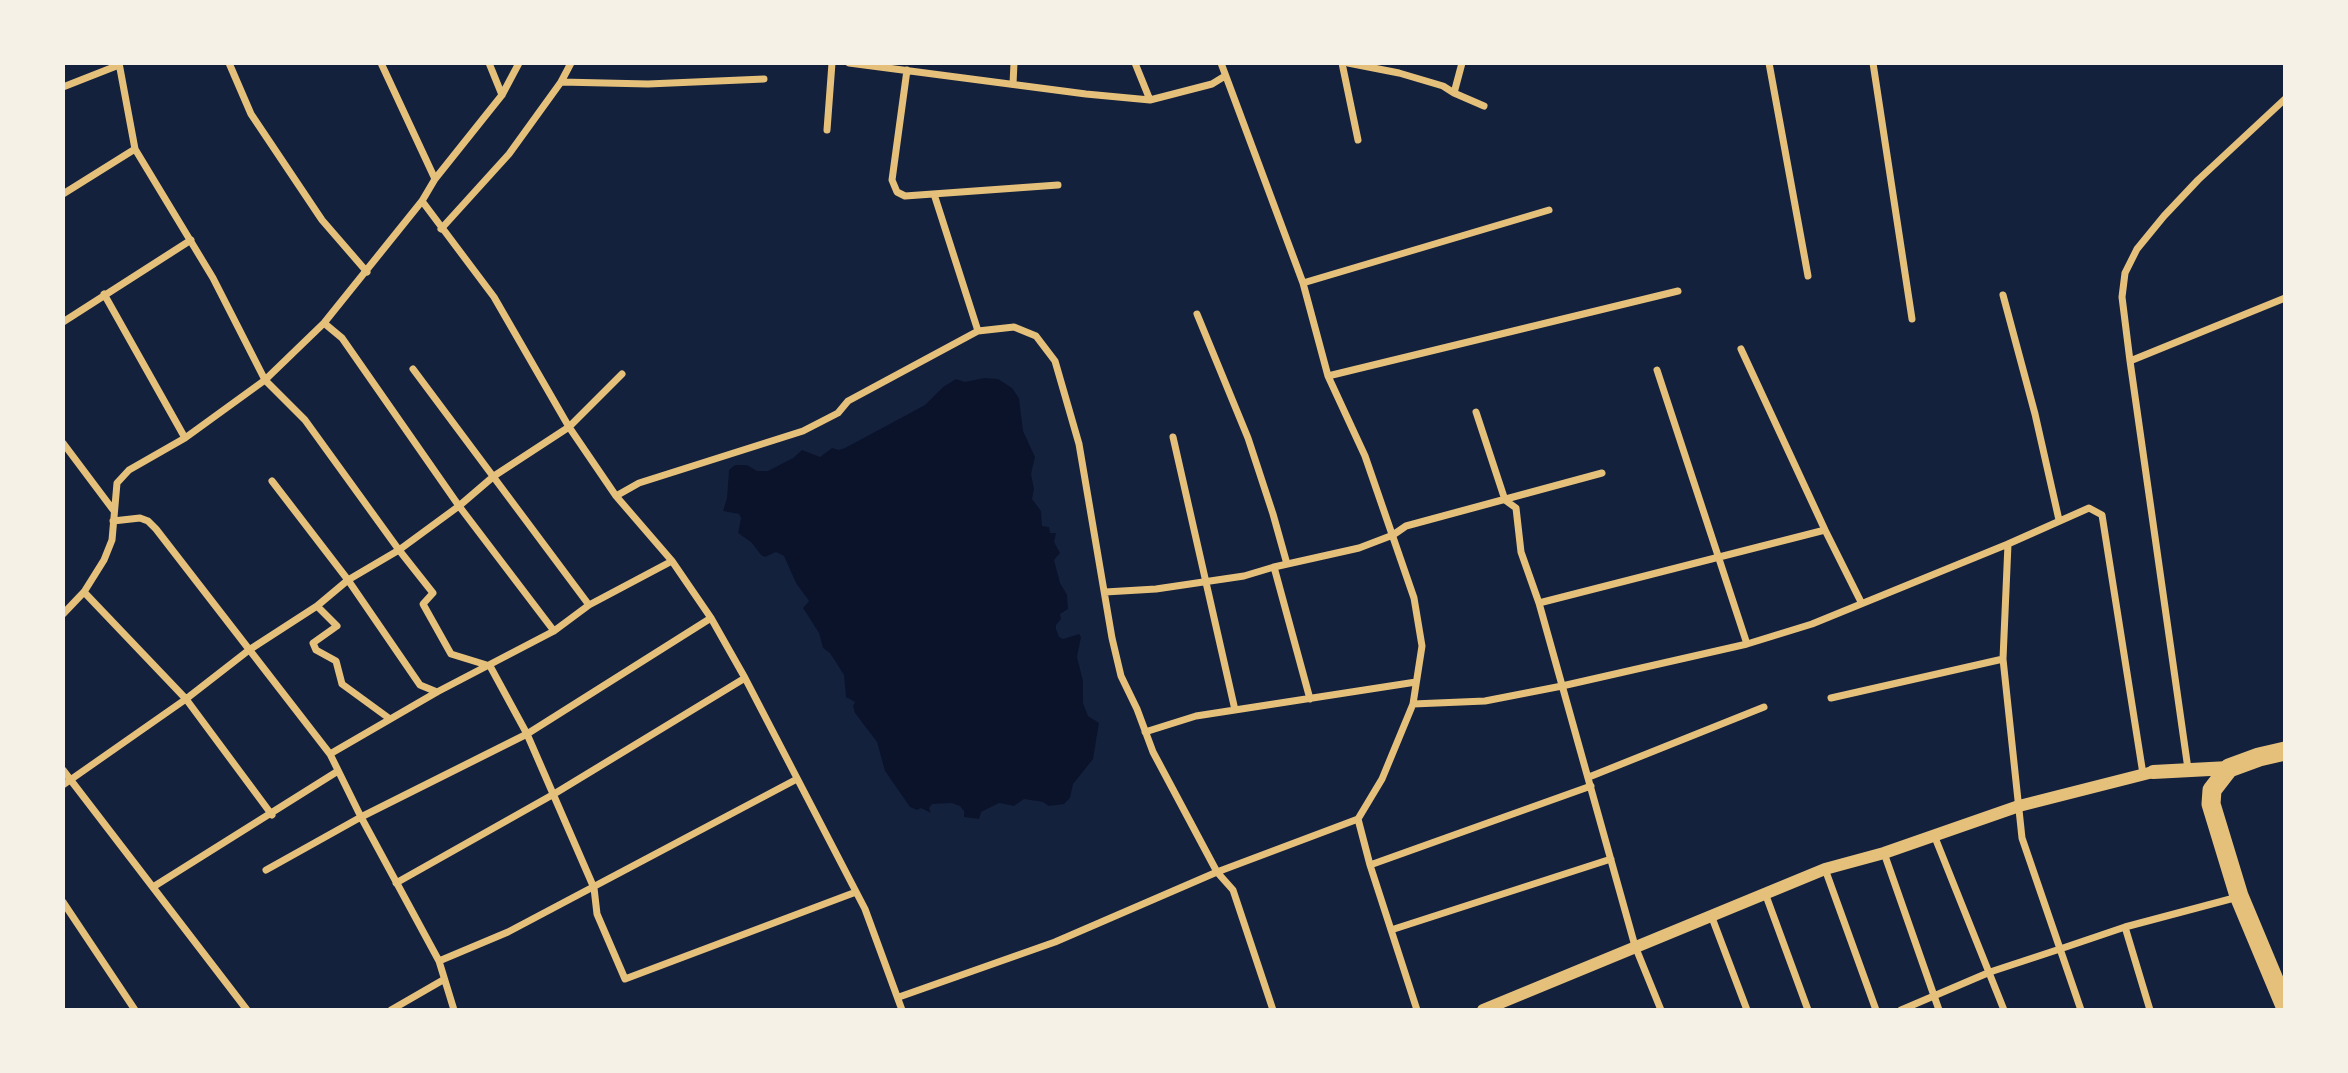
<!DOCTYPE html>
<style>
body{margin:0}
#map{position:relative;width:2348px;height:1073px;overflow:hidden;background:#14213d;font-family:"Exo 2",sans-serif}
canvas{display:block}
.frame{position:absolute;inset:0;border:65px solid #f6f1e7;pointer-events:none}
</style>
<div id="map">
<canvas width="2348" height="1073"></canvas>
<div class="frame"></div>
</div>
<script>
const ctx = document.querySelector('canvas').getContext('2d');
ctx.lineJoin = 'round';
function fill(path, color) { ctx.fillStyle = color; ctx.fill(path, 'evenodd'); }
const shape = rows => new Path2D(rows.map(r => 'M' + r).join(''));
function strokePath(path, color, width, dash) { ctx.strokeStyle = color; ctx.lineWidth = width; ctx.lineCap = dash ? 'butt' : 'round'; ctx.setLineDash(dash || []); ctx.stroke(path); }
const water = shape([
 [984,378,998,379,1012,388,1019,398,1023,431,1035,457,1031,474,1034,489,1032,499,1041,511,1042,526,1049,527,1050,533,1056,533,1054,542,1060,553,1054,560,1060,583,1067,595,1068,609,1060,614,1061,619,1056,625,1056,629,1059,637,1063,639,1079,634,1081,637,1077,657,1083,681,1083,703,1088,716,1099,723,1093,759,1073,784,1070,798,1064,804,1049,806,1043,802,1024,799,1014,806,999,803,981,812,979,819,964,817,964,811,960,806,952,803,932,804,929,808,931,813,921,808,917,810,910,807,885,771,877,742,855,713,853,706,855,702,846,697,844,675,830,653,823,648,819,633,803,608,809,601,796,583,784,556,776,552,765,557,761,555,751,542,738,533,741,518,739,514,723,511,727,498,729,470,735,465,747,465,757,471,768,471,793,458,802,450,820,457,832,448,839,450,845,448,925,405,943,387,956,379,965,382]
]);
const minor = shape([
 [119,63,135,149],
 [229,63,251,114,322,220,367,272],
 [381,63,435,179],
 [489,63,502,95],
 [849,63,1086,94,1150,100,1212,84,1225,76],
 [1135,63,1150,100],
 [1221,63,1303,283,1328,376,1365,456,1414,598,1422,646,1413,704,1382,779,1358,819,1370,865,1417,1010],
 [1342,63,1358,140],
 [1348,63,1399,73,1443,86,1454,93,1484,106],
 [1769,63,1808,276],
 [1873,63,1912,319],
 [907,70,892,180,897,192,905,196,1058,185],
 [561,82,648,84,764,79],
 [1013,84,1014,63],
 [63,87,119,65],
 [1454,93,1462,63],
 [827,130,832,63],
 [63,194,135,149,213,278,265,380,305,420,399,550,433,593,423,604,451,654,490,666,527,734,594,888,597,914,625,979,856,892],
 [934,194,978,331],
 [422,201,494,297,569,427,616,496,672,561,711,618,745,678,865,909,902,1010],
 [441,229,509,154,561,82,571,63],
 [1303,283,1549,210],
 [104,294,185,438],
 [2003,295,2035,414,2059,520],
 [1197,314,1248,438,1273,514,1287,564],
 [63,322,191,240],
 [324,323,342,338,459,506,554,631],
 [1741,349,1825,530,1861,602],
 [2130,361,2285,298],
 [413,369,589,605],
 [1657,370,1747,644],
 [1328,376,1678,291],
 [1476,412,1505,500,1516,508,1521,552,1539,603,1635,946,1661,1010],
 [1173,437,1235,710],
 [63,443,114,511],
 [272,481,348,580,420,685,437,692],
 [616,496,639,483,803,431,838,413,848,401,978,331,1014,327,1036,336,1055,361,1079,444,1112,638,1121,676,1137,709,1153,752,1217,872,1233,890,1273,1010],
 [113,521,140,518,148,521,156,529,330,754,361,817,439,961,454,1010],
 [2008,544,2003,659,2022,838,2081,1010],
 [1274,567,1310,699],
 [84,592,186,699,272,815],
 [1105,592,1156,589,1244,576,1274,567,1359,548,1393,535,1406,526,1602,473],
 [1539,603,1825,530],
 [317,606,337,626,313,643,316,650,336,661,342,684,390,719],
 [63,614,84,592,104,560,112,540,117,483,129,470,185,438,265,380,324,323,422,201,435,179,502,95,519,63],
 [1831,698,2003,659],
 [1413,704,1485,701,1562,686,1747,644,1812,624,2008,544,2089,508,2102,515,2143,774],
 [1145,732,1196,716,1416,682],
 [330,754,437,692,554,631,589,605,672,561],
 [2188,769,2130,361,2122,297,2125,273,2137,249,2164,216,2198,180,2285,99],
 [63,770,247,1010],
 [1589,777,1764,707],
 [63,785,186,699,249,650,317,606,348,580,399,550,459,506,494,476,569,427,622,374],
 [1934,835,2004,1010],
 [1884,853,1939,1010],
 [1370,865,1591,786],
 [1825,869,1876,1010],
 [266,870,361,817,527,734,711,618],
 [396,883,554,794,745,678],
 [153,887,338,771],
 [1765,893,1808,1010],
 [63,902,135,1010],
 [1711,915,1747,1010],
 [2125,927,2150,1010],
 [1391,930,1611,859],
 [439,961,508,932,797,779],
 [899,997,1055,942,1217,872,1358,819],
 [391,1010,443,980],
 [1901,1010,1990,972,2060,949,2125,927,2238,897]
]);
const tertiary = shape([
 [1483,1010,1825,869,1884,853,2019,806,2153,772]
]);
const secondary = shape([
 [2153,772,2229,768]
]);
const trunk = shape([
 [2285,751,2259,757,2229,768,2212,790,2211,804,2239,896,2285,1006]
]);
fill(water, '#0b132b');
strokePath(minor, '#e5c07b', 7);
strokePath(tertiary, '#e5c07b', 12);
strokePath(secondary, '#e5c07b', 14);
strokePath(trunk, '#e5c07b', 19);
</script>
